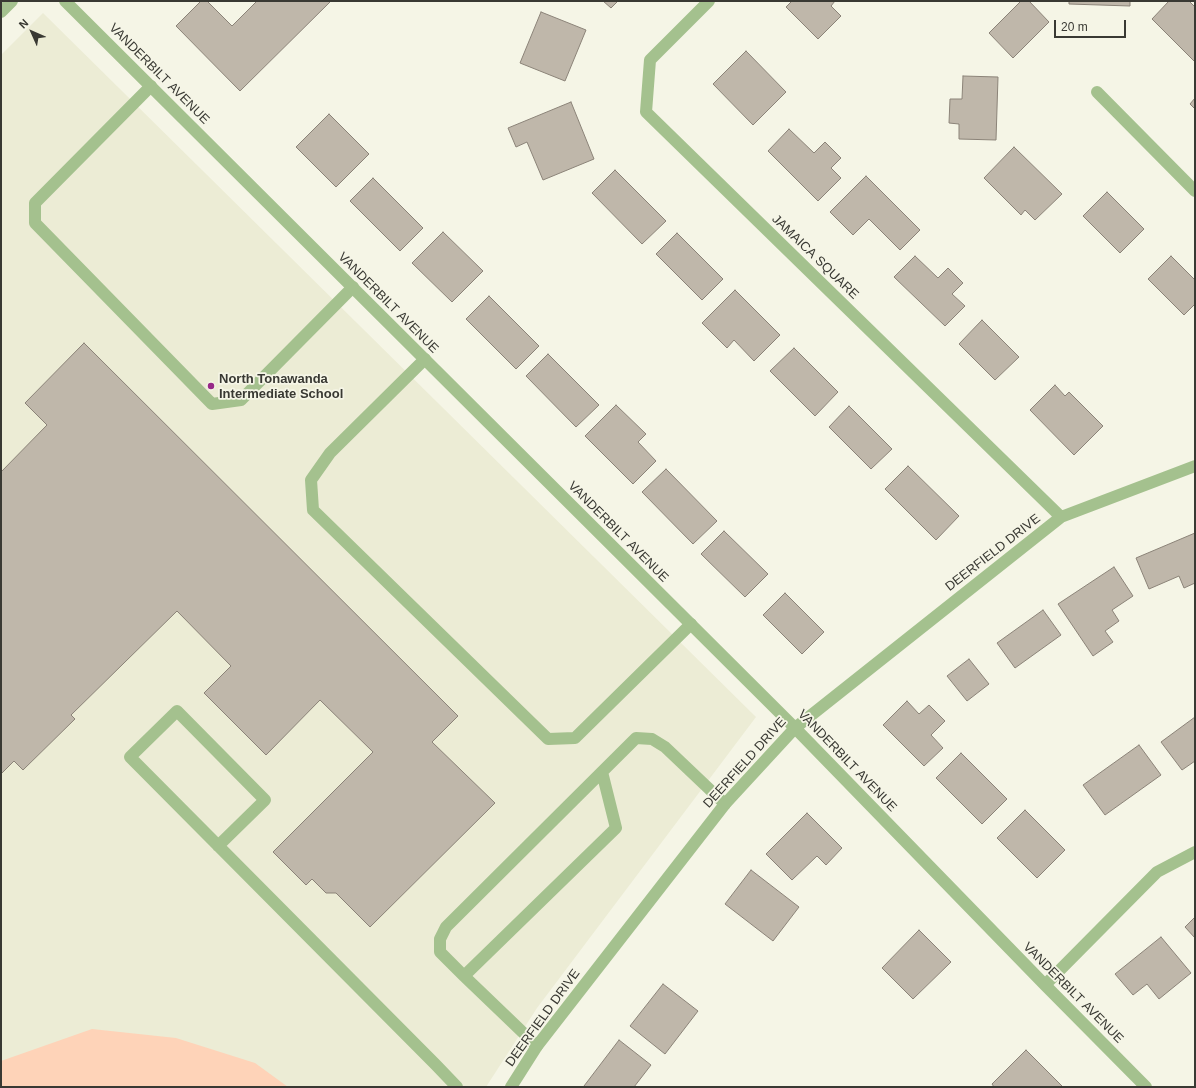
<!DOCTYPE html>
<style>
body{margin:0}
#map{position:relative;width:1196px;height:1088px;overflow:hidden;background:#f5f5e6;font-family:Arial,sans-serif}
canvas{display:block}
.frame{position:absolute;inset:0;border:2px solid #393933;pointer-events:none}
.north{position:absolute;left:12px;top:12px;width:40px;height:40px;-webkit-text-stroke:3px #f5f5e6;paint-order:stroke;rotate:315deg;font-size:11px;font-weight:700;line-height:16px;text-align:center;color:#393933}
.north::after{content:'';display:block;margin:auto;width:14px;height:18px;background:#393933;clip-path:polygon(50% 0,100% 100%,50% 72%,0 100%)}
.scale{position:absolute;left:1054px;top:20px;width:72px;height:18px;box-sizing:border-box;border:2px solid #393933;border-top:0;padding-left:5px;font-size:12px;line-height:14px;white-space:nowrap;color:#393933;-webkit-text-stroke:3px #f5f5e6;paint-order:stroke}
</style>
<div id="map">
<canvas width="1196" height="1088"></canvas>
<div class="frame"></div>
<div class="north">N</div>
<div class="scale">20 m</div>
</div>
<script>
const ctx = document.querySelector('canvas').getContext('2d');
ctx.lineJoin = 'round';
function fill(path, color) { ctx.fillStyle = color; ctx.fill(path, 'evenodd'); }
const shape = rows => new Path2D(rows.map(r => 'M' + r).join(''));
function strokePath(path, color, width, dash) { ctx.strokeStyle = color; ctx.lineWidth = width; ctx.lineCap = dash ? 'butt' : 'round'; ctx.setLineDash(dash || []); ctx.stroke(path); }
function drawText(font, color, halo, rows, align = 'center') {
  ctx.font = font + ' Arial,sans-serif'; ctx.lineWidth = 3.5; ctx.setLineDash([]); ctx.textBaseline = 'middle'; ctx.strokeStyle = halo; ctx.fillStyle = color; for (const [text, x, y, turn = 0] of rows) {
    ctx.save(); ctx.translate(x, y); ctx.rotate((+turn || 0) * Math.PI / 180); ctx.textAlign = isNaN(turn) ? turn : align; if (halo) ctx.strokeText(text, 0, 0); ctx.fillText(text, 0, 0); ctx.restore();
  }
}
const built = shape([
 [43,13,756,717,537,1008,486,1087,1,1087,1,55]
]);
const green = shape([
 [92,1029,176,1038,255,1063,288,1087,1,1087,1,1061]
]);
const building = shape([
 [201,1,207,1,232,26,257,1,331,1,240,91,176,26,201,1],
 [603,1,618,1,611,8,603,1],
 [792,1,835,1,831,6,841,16,818,39,786,7,792,1],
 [1021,1,1029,1,1049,22,1013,58,989,33,1021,1],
 [1069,1,1130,1,1130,6,1069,4,1069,1],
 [1169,1,1189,1,1195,7,1195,60,1194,61,1152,19,1169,1],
 [541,12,586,30,565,81,520,63,541,12],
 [746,51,786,92,753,125,713,84,746,51],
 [963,76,998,77,996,140,959,139,959,124,949,123,950,99,962,99,963,76],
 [1195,98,1195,109,1190,104,1195,98],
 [571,102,594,159,543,180,527,142,516,147,508,128,571,102],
 [329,114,369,154,336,187,296,147,329,114],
 [789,129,814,153,825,142,841,158,831,168,841,178,818,201,768,151,789,129],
 [1014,147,1062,194,1035,220,1025,210,1021,215,984,178,1014,147],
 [615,170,666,221,642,244,592,193,615,170],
 [866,176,920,230,900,250,869,219,853,235,830,212,866,176],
 [373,178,423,228,400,251,350,201,373,178],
 [1107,192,1144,229,1120,253,1083,216,1107,192],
 [443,232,483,271,452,302,412,263,443,232],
 [677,233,723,279,702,300,656,254,677,233],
 [915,256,938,278,948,268,963,283,952,294,965,306,945,326,894,277,915,256],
 [1171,256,1195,280,1195,304,1184,315,1148,279,1171,256],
 [735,290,780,335,754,361,734,340,727,348,702,323,735,290],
 [489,296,539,346,516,369,466,319,489,296],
 [982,320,1019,357,995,380,959,344,982,320],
 [84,343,458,716,432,742,495,803,370,927,336,893,326,893,312,879,306,885,273,852,373,752,320,700,266,755,204,693,231,666,177,611,71,715,75,719,23,770,14,761,1,774,1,472,47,425,25,403,84,343],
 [794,348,838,392,815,416,770,371,794,348],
 [548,354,599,405,576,427,526,376,548,354],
 [1055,385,1065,396,1069,392,1103,426,1074,455,1030,410,1055,385],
 [616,405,646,434,638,442,656,461,633,484,585,436,616,405],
 [849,406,892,449,871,469,829,427,849,406],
 [908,466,959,516,936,540,885,489,908,466],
 [666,469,717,521,693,544,642,492,666,469],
 [724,531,768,574,745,597,701,554,724,531],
 [1195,533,1195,583,1184,588,1179,576,1149,589,1136,558,1195,533],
 [1114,567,1133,596,1112,610,1119,621,1105,631,1113,642,1093,656,1058,604,1114,567],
 [785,593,824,632,802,654,763,615,785,593],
 [1043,610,1061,635,1015,668,997,643,1043,610],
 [969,659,989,684,967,701,947,676,969,659],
 [907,701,919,714,929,705,945,721,931,735,943,748,924,766,883,725,907,701],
 [1195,717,1195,761,1182,770,1161,742,1195,717],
 [1139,745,1161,775,1105,815,1083,785,1139,745],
 [961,753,1007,799,982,824,936,778,961,753],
 [1025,810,1065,850,1037,878,997,838,1025,810],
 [807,813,842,848,826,865,817,856,792,880,766,854,807,813],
 [751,870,799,907,773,941,725,904,751,870],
 [1195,917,1195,938,1185,927,1195,917],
 [919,930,951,962,913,999,882,968,919,930],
 [1161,937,1191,973,1159,999,1147,984,1133,995,1115,974,1161,937],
 [663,984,698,1011,665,1054,630,1026,663,984],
 [619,1040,651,1065,634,1087,586,1087,584,1086,619,1040],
 [1026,1050,1062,1086,1061,1087,994,1087,992,1084,1026,1050]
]);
const service = shape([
 [151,86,35,203,35,223,212,404,241,400,353,287],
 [425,359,330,453,311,480,313,510,548,739,575,738,691,624],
 [218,846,265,800,177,711,130,757,436,1065,457,1087],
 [464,976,616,828,602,772],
 [537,1046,464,976,440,952,440,939,446,927,636,738,652,739,665,747,725,804]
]);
const minor = shape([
 [65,1,795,728,1045,985,1146,1087],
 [709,1,650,60,646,112,1061,517],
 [1,12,12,1],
 [1097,92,1195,191],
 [1045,985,1157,872,1195,852],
 [511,1087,537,1046,725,804,795,728,1061,517,1195,466]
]);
const markers = [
 [211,386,4,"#972888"]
];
const streetNames = [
 ["VANDERBILT AVENUE",159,74,45],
 ["JAMAICA SQUARE",815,257,44],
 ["VANDERBILT AVENUE",388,303,45],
 ["VANDERBILT AVENUE",618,532,45],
 ["DEERFIELD DRIVE",993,553,-38],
 ["VANDERBILT AVENUE",847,761,46],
 ["DEERFIELD DRIVE",745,763,-48],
 ["VANDERBILT AVENUE",1073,993,45],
 ["DEERFIELD DRIVE",543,1018,-54]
];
const poiNames = [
 ["North Tonawanda",219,379],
 ["Intermediate School",219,394]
];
fill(built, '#ececd5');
fill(green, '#fed3b8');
fill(building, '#bfb7aa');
strokePath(building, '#8b8378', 1);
strokePath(service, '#a4c18e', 12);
strokePath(minor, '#a4c18e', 12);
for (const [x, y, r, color] of markers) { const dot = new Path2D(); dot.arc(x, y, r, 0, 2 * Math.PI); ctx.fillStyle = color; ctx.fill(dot); strokePath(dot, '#f5f5e6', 1.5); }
drawText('13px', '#393933', '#f5f5e6', streetNames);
drawText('bold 13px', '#393933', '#f5f5e6', poiNames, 'left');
</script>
